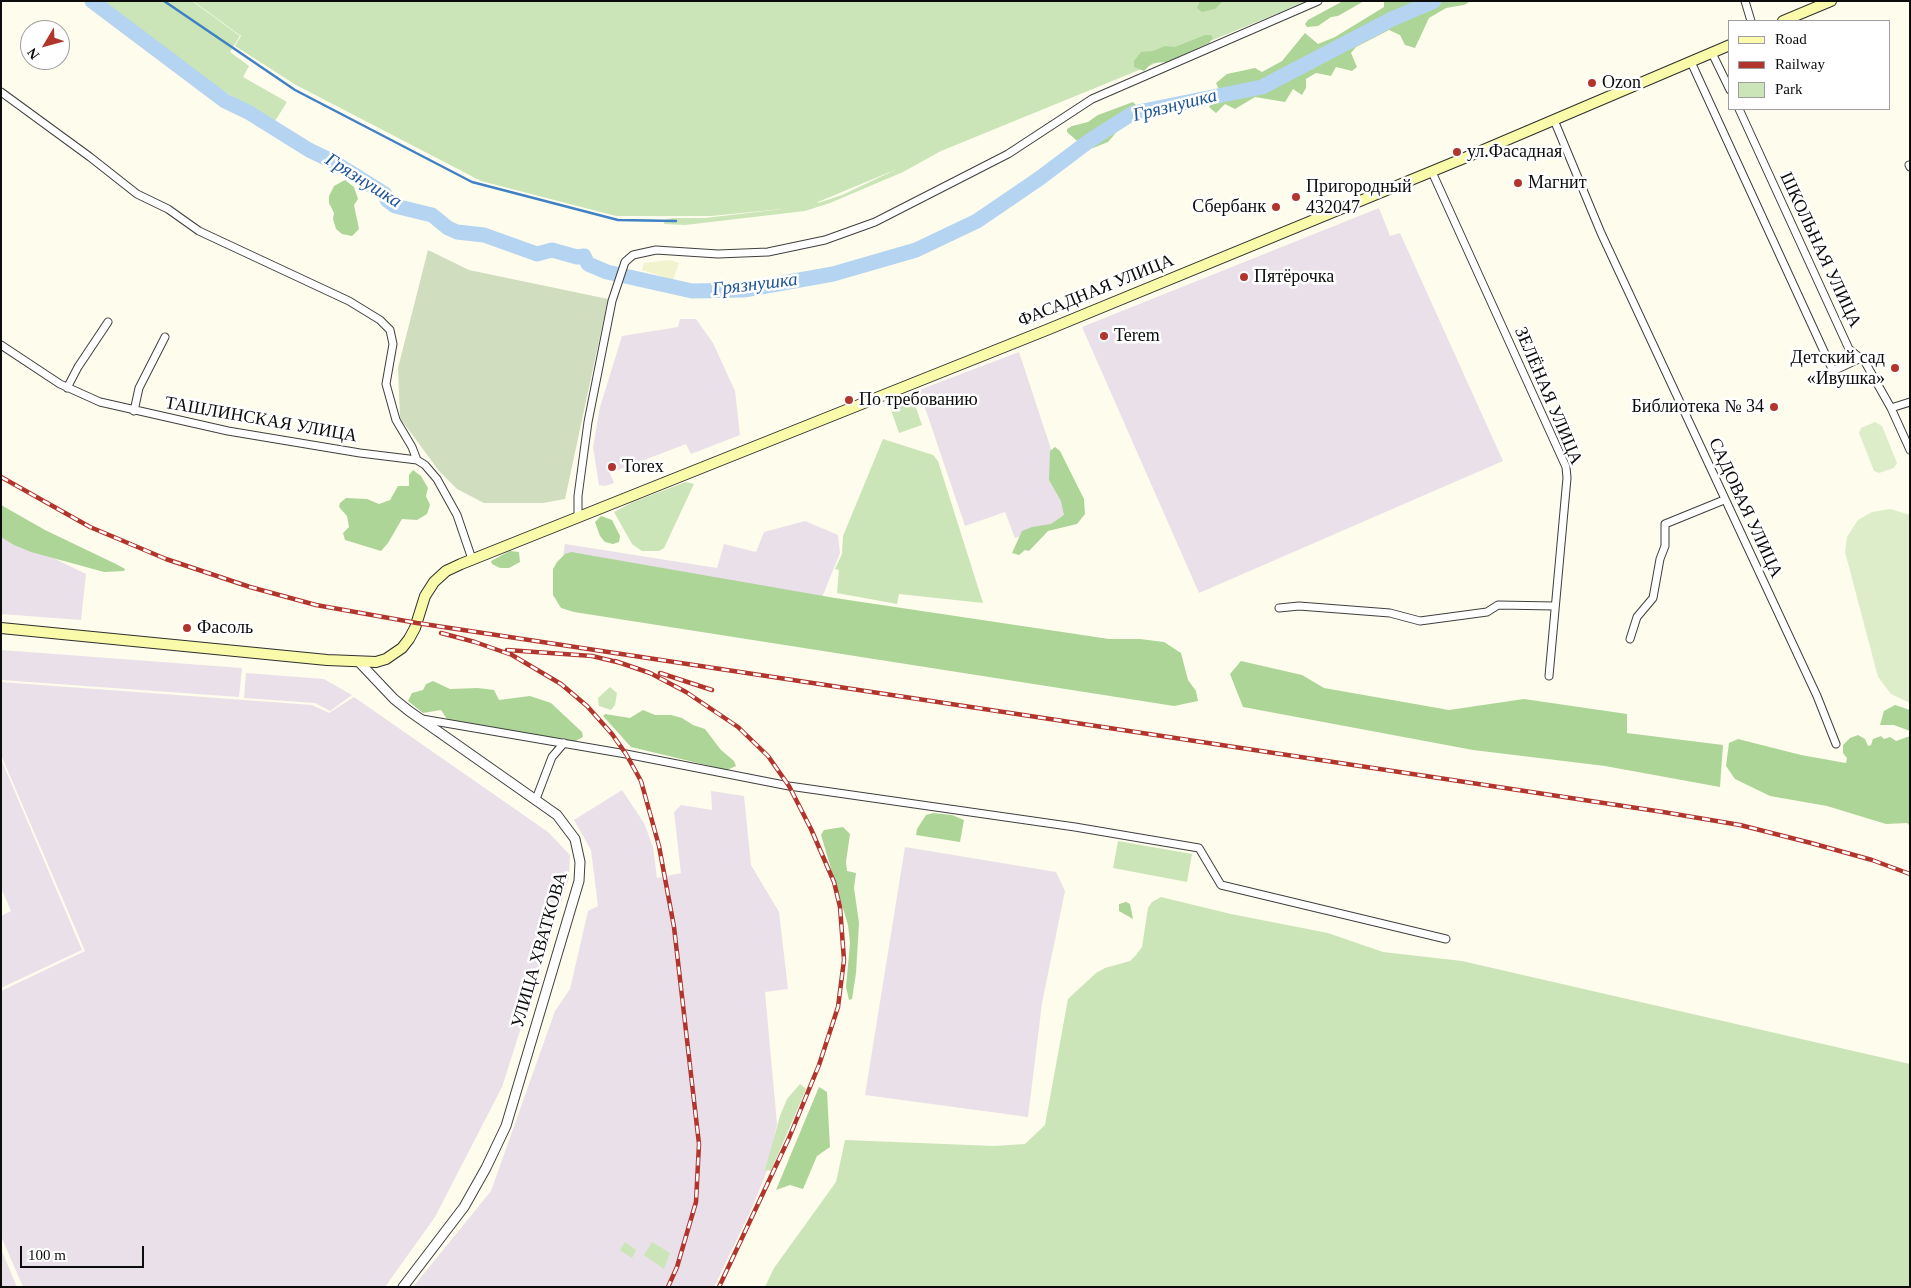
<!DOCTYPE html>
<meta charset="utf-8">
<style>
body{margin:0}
#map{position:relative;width:1911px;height:1288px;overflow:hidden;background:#fefcec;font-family:"Times New Roman",serif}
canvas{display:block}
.frame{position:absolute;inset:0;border:2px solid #0c0c0c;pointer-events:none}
.legend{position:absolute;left:1728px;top:20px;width:162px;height:90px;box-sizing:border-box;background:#fff;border:1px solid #9e9e9e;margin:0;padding:6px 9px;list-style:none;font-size:15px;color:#0c0c0c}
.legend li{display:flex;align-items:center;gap:10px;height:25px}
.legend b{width:25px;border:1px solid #9e9e9e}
.north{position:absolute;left:20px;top:20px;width:50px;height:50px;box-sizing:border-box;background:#fff;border:1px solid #9e9e9e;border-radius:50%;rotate:233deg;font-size:14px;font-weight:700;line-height:20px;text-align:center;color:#0c0c0c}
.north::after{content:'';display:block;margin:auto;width:18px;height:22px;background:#b2352d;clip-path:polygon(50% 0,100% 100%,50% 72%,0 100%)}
.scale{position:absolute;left:20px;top:1246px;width:124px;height:22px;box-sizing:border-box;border:2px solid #0c0c0c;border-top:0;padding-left:6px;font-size:15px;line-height:18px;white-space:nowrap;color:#0c0c0c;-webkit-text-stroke:4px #fff;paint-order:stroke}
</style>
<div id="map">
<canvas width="1911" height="1288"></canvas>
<div class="frame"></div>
<ul class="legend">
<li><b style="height:6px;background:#fafaab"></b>Road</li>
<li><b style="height:6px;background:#b2352d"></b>Railway</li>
<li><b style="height:14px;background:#cbe5b8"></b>Park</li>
</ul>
<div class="north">N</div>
<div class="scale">100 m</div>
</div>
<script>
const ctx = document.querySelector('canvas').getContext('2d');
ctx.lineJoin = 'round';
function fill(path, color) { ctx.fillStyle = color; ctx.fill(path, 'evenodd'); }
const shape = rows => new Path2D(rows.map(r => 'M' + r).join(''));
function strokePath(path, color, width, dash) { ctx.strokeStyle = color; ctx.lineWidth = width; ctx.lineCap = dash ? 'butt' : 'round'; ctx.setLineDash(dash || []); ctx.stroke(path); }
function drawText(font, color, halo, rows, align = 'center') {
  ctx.font = font + ' "Times New Roman",serif'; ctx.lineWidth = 5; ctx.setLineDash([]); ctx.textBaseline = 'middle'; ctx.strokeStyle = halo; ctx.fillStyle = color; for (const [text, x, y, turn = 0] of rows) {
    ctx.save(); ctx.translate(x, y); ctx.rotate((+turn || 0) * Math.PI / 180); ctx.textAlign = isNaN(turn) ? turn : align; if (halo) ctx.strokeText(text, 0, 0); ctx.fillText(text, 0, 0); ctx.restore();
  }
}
const industrial = shape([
 [1379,208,1390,236,1400,233,1503,461,1199,593,1082,327],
 [680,319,696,319,713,343,735,391,740,435,691,454,686,444,610,473,614,483,605,486,599,485,593,447,600,407,622,336,678,327],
 [1019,352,1051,449,1066,521,1015,538,1005,512,965,526,919,390],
 [805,521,838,535,840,553,819,605,562,562,565,544,717,568,724,544,756,552,764,532],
 [1,529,19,541,86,574,81,620,1,614],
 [1,650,242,668,239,697,1,680],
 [246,673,324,679,352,695,330,711,315,703,244,698],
 [1,682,312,705,329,713,354,697,548,832,570,855,569,878,502,1087,435,1217,385,1287,23,1287,1,1236,1,991,85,951,1,755],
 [1,759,82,950,1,988,1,916,11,911,1,888],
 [622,790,644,823,653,847,657,878,681,873,674,812,681,805,712,810,711,791,744,796,751,865,779,912,788,989,765,992,777,1124,767,1171,751,1210,714,1287,413,1287,491,1191,555,1011,570,989,588,911,598,906,591,850,574,820],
 [905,847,1056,872,1065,891,1042,1003,1028,1117,865,1095],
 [1,1249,17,1287,1,1287]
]);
const farmland = shape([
 [670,260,679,263,673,280,642,270,644,263]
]);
const green = shape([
 [95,1,192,1,240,36,230,52,249,66,243,77,287,102,273,124,132,29],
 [193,1,1308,1,941,151,903,172,830,203,805,211,685,225,664,224,665,220,673,218,705,218,783,209,711,216,616,216,481,181,296,85,235,46,241,36],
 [897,169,842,195,818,203,818,202],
 [912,396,922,425,899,433,889,404],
 [883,439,933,455,938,461,983,603,899,594,897,604,837,593,839,570,835,569,842,554,843,536],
 [686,482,694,484,664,548,659,551,642,551,632,544,614,512,633,502],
 [610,687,617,693,615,705,611,710,599,706,598,698],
 [1118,841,1192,854,1187,882,1113,868],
 [1161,897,1231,914,1328,933,1383,952,1462,961,1910,1064,1910,1287,765,1287,774,1268,836,1182,845,1140,994,1146,1025,1144,1045,1125,1068,999,1096,973,1105,968,1130,961,1136,955,1142,947,1148,908,1152,902],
 [800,1084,806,1089,771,1171,765,1170,780,1116,787,1099],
 [625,1242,636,1250,632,1258,620,1250],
 [652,1242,670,1253,664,1269,644,1255]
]);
const forest = shape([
 [1200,1,1223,1,1215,9,1202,12,1197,8],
 [1343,1,1364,1,1338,16,1331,17,1318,26,1307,27,1305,24,1308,20],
 [1384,1,1471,1,1464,5,1446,8,1429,18,1415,48,1405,45,1400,35,1389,30,1356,47,1351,53,1357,67,1352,71,1336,67,1331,76,1316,73,1306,79,1306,88,1302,95,1293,89,1285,102,1255,97,1235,109,1225,104,1216,113,1209,107,1220,92,1216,83,1227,74,1255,68,1262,72,1282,61,1305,33,1318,44,1335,37,1384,7],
 [1205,35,1211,35,1213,38,1209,43,1167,62,1152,63,1144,71,1134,67,1134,61,1141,52,1153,51,1165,46,1175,47],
 [1133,102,1138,107,1108,142,1093,148,1085,148,1067,132,1067,129,1072,126,1088,122,1098,115],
 [345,180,354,187,358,199,354,205,359,229,352,236,342,234,336,229,333,219,334,213,329,203,329,196,334,186],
 [1055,447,1060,451,1084,499,1085,514,1077,524,1048,531,1029,551,1025,550,1019,555,1012,553,1022,531,1032,527,1051,524,1064,515,1061,501,1049,480,1050,451],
 [413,470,421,476,428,488,426,496,430,505,427,514,417,520,402,519,388,543,381,551,345,540,343,533,349,527,347,516,339,507,340,503,346,498,367,499,379,504,390,500,398,486,409,486,409,475],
 [1,505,45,530,118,565,125,569,124,571,104,572,31,552,14,545,1,537],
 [601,516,612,520,620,536,619,542,613,544,605,542,600,536,595,522],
 [510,551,519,552,520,562,509,568,500,568,492,564,491,561],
 [571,552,835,598,1109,639,1140,639,1164,642,1181,653,1188,680,1196,691,1198,701,1174,706,574,612,561,608,553,595,553,569,557,562,565,554],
 [1241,661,1302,675,1324,688,1449,710,1524,699,1627,714,1627,733,1723,745,1720,787,1605,766,1473,750,1243,707,1230,674],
 [433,681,450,689,478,688,494,690,499,700,530,696,551,703,582,732,583,737,574,742,447,719,441,710,423,713,408,701,412,693,423,690,426,684],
 [1895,705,1910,710,1910,731,1894,725,1880,725,1884,711],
 [643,710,655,715,671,715,682,718,693,725,705,729,721,750,734,761,736,766,727,770,631,747,603,716,605,714,630,718],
 [1858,735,1865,739,1868,746,1871,745,1873,739,1881,736,1884,739,1890,737,1896,741,1910,736,1910,826,1907,823,1886,824,1827,806,1770,796,1735,779,1726,766,1729,743,1738,739,1801,755,1846,763,1847,758,1843,753,1843,745,1850,738],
 [933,813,952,815,964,820,960,842,916,835,917,829,926,815],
 [843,827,850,834,846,862,847,871,856,873,854,888,859,923,856,973,852,999,849,1000,846,987,850,943,848,925,821,835,824,830],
 [1126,902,1130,904,1133,919,1119,911,1119,904],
 [819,1087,827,1092,830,1147,817,1156,803,1189,790,1185,776,1190]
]);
const cemetery = shape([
 [428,250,469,270,608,299,565,499,543,503,484,503,457,489,439,471,400,418,398,368]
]);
const pitch = shape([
 [1875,422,1882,426,1897,463,1894,468,1879,473,1874,471,1859,433,1861,428],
 [1890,509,1910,515,1910,703,1891,694,1878,677,1845,552,1847,537,1858,520,1872,512]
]);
const stream = shape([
 [164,1,295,90,472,182,618,220,676,221]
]);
const river = shape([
 [92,1,225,101,248,112,309,150,334,162,385,194,387,200,395,206,432,215,448,228,457,232,484,235,537,254,552,250,577,257,584,256,588,264,607,272,692,291,744,290,833,274,916,250,977,221,1040,178,1089,141,1133,113,1262,87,1392,19,1434,1]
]);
const minor = shape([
 [1745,1,1751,21],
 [1712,53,1730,90],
 [1691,62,1833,371,1861,358],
 [1,92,90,157,137,194,168,209,199,231,349,301,380,320,390,330,393,344,386,384,396,420,412,447,417,460],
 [1739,109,1849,349,1865,362,1891,408,1910,450],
 [1554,120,1601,233,1817,696,1836,744],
 [1909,165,1910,167],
 [1432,172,1566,467,1567,478,1549,676],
 [1,345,60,384,100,402,228,431,360,453,417,460,425,465,437,479,457,515,472,559],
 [67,388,78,367,108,322],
 [1891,408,1910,402],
 [134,411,139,388,165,337],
 [578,517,578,496,588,422,612,301,625,262,633,255,656,250,718,254,768,252,825,240,875,222,1008,154,1092,99,1318,1],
 [1279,608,1299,606,1390,613,1420,621,1487,612,1498,605,1555,606],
 [1630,639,1637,617,1653,598,1660,559,1665,546,1665,524,1724,500],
 [422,719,626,754,789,786,1075,827,1199,848,1221,885,1446,939],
 [536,799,552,757,564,743]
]);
const tertiary = shape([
 [359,662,394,699,409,711,557,815,575,839,580,862,579,881,506,1126,486,1168,464,1207,403,1287]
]);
const secondary = shape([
 [1783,21,1831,1],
 [1,628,327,660,376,662,386,659,402,648,409,639,415,628,425,596,434,582,446,571,461,564,1049,329,1462,159,1730,45]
]);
const rail = shape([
 [1,477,90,527,166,559,250,587,316,605,417,623,1663,812,1740,825,1811,843,1872,860,1910,874],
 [441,633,475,642,512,655,561,684,587,706,612,734,626,754,641,781,659,846,674,927,699,1144,696,1202,677,1267,668,1287],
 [507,650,592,656,621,663],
 [615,661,650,673,686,692,738,727,768,756,789,786,811,829,834,882,840,907,844,960,838,1007,819,1065,789,1138,719,1287],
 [660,673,712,690]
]);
const markers = [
 [1592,83,5,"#b2352d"],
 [1457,152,5,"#b2352d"],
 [1518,183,5,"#b2352d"],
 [1296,197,5,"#b2352d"],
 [1276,207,5,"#b2352d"],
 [1244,277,5,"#b2352d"],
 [1104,336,5,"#b2352d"],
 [1895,368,5,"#b2352d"],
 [849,400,5,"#b2352d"],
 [1774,407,5,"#b2352d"],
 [612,467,5,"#b2352d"],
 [187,628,5,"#b2352d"]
];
const poiNames = [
 ["Ozon",1602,83],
 ["ул.Фасадная",1467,152],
 ["Магнит",1528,183],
 ["Пригородный",1306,187],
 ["432047",1306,208],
 ["Сбербанк",1266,207,"right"],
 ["Пятёрочка",1254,277],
 ["Terem",1114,336],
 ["Детский сад",1885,358,"right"],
 ["«Ивушка»",1885,379,"right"],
 ["По требованию",859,400],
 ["Библиотека № 34",1764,407,"right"],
 ["Torex",622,467],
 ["Фасоль",197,628]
];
const streetNames = [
 ["ШКОЛЬНАЯ УЛИЦА",1820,250,65],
 ["ФАСАДНАЯ УЛИЦА",1096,291,-22],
 ["ЗЕЛЁНАЯ УЛИЦА",1548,396,67],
 ["ТАШЛИНСКАЯ УЛИЦА",261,420,10],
 ["САДОВАЯ УЛИЦА",1745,508,65],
 ["УЛИЦА ХВАТКОВА",540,950,-74]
];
const waterNames = [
 ["Грязнушка",1175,106,-14],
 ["Грязнушка",363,181,32],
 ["Грязнушка",755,285,-7]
];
fill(industrial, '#eae0ea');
fill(farmland, '#f1f2ce');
fill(green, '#cbe5b8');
fill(forest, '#add598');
fill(cemetery, '#d0debf');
fill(pitch, '#ddedc9');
strokePath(stream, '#3f81c4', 2.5);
strokePath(river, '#b4d4f2', 15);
strokePath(minor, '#3f3f3f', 9);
strokePath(tertiary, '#3f3f3f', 11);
strokePath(secondary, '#2e2e2e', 12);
strokePath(minor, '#fff', 7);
strokePath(tertiary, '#fff', 9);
strokePath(secondary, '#fafaab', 10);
strokePath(rail, '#b2352d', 4.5);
strokePath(rail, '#fff', 2.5, [8]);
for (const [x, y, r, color] of markers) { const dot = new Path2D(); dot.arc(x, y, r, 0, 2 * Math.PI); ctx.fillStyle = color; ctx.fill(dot); strokePath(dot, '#fff', 2); }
drawText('18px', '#0c0c0c', '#fff', poiNames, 'left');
drawText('18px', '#0c0c0c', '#fff', streetNames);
drawText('italic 19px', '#1e5495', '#fff', waterNames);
</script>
